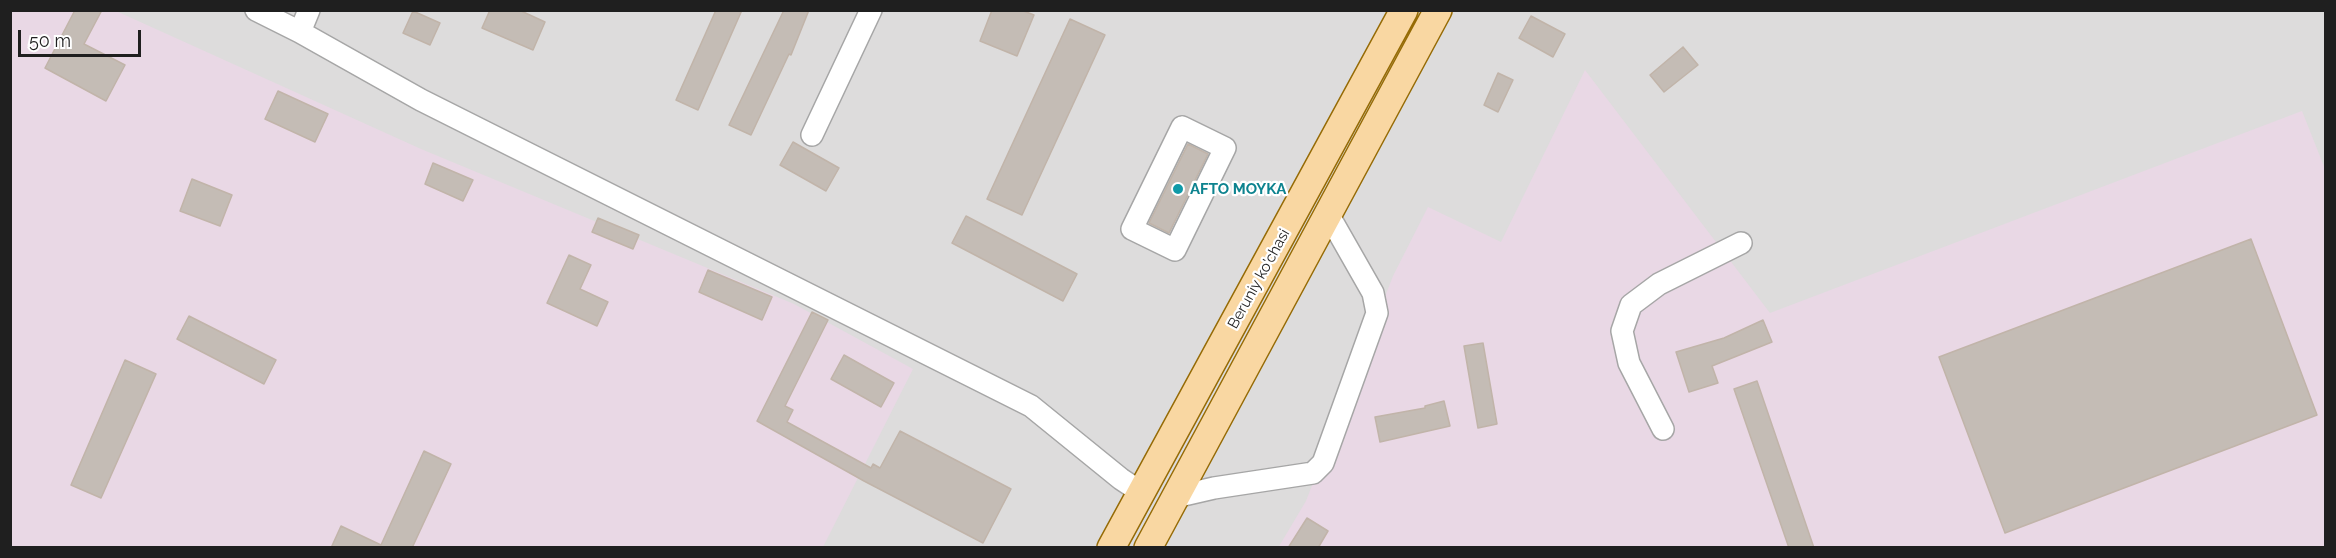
<!DOCTYPE html>
<style>
body{margin:0}
#map{position:relative;width:2336px;height:558px;overflow:hidden;background:#f0ede6;font-family:Raleway,sans-serif}
canvas{display:block}
.frame{position:absolute;inset:0;border:12px solid #1f1f1f;pointer-events:none}
.scale{position:absolute;left:18px;top:30px;width:123px;height:27px;box-sizing:border-box;border:3px solid #1f1f1f;border-top:0;padding-left:8px;font-size:18px;line-height:21px;white-space:nowrap;color:#1f1f1f;-webkit-text-stroke:4px #fff;paint-order:stroke}
</style>
<div id="map">
<canvas width="2336" height="558"></canvas>
<div class="frame"></div>
<div class="scale">50 m</div>
</div>
<script>
const ctx = document.querySelector('canvas').getContext('2d');
ctx.lineJoin = 'round';
function fill(path, color) { ctx.fillStyle = color; ctx.fill(path, 'evenodd'); }
const shape = rows => new Path2D(rows.map(r => 'M' + r).join(''));
function strokePath(path, color, width, dash) { ctx.strokeStyle = color; ctx.lineWidth = width; ctx.lineCap = dash ? 'butt' : 'round'; ctx.setLineDash(dash || []); ctx.stroke(path); }
function drawText(font, color, halo, rows, align = 'center') {
  ctx.font = font + ' Raleway,sans-serif'; ctx.lineWidth = 4.5; ctx.setLineDash([]); ctx.textBaseline = 'middle'; ctx.strokeStyle = halo; ctx.fillStyle = color; for (const [text, x, y, turn = 0] of rows) {
    ctx.save(); ctx.translate(x, y); ctx.rotate((+turn || 0) * Math.PI / 180); ctx.textAlign = isNaN(turn) ? turn : align; if (halo) ctx.strokeText(text, 0, 0); ctx.fillText(text, 0, 0); ctx.restore();
  }
}
const residential = shape([
 [10,11,2325,11,2325,547,11,547]
]);
const industrial = shape([
 [10,11,116,11,421,149,794,304,913,369,823,547,11,547],
 [1585,70,1770,313,2302,111,2325,169,2325,547,1278,548,1306,501,1393,276,1428,207,1501,242]
]);
const building = shape([
 [75,10,102,10,84,44,125,65,106,101,45,68,75,10],
 [490,10,519,10,545,22,533,50,482,28,490,10],
 [716,10,742,10,698,110,676,100,716,10],
 [784,10,809,10,791,55,789,54,751,135,729,125,784,10],
 [992,10,1021,10,1034,15,1017,56,980,41,992,10],
 [413,11,440,23,430,45,403,33,413,11],
 [1531,16,1565,34,1553,57,1519,38,1531,16],
 [1070,19,1105,35,1022,215,987,199,1070,19],
 [1683,47,1698,65,1664,92,1650,75,1683,47],
 [1498,73,1513,80,1498,112,1484,105,1498,73],
 [278,91,328,114,315,142,265,119,278,91],
 [793,142,839,168,826,191,780,165,793,142],
 [1188,144,1208,154,1169,233,1149,223,1188,144],
 [433,163,473,180,463,201,425,184,433,163],
 [192,179,232,195,220,226,180,211,192,179],
 [966,216,1077,274,1063,301,952,243,966,216],
 [598,218,639,235,633,249,592,232,598,218],
 [2251,239,2317,415,2005,533,1939,357,2251,239],
 [569,255,591,265,580,289,608,302,597,326,547,303,569,255],
 [708,270,772,297,762,320,699,292,708,270],
 [812,312,828,320,785,406,793,410,787,422,871,468,873,464,880,468,900,431,1011,489,983,543,864,481,757,421,812,312],
 [189,316,276,360,264,384,177,339,189,316],
 [1763,320,1772,342,1712,366,1718,383,1689,392,1676,352,1724,338,1763,320],
 [1483,343,1497,424,1478,428,1464,346,1483,343],
 [844,355,894,383,881,407,831,379,844,355],
 [125,360,156,374,101,498,71,485,125,360],
 [1757,381,1814,548,1789,548,1734,389,1757,381],
 [1444,401,1450,426,1380,442,1375,417,1425,408,1425,406,1444,401],
 [424,451,451,464,412,548,331,548,341,526,381,545,424,451],
 [1307,518,1328,531,1318,548,1288,548,1307,518]
]);
const minor = shape([
 [256,10,300,32,421,100,1031,406,1121,479,1142,493],
 [300,32,309,10],
 [1182,127,1225,148,1175,250,1132,229,1182,127],
 [812,135,871,10],
 [1663,429,1629,363,1622,331,1631,305,1659,284,1741,243],
 [1175,497,1214,488,1313,473,1323,463,1377,313,1373,293,1328,214]
]);
const major = shape([
 [1111,548,1404,10],
 [1148,548,1438,10]
]);
const markers = [
 [1178,189,6,"#0f9aa8"]
];
const cultureNames = [
 ["AFTO MOYKA",1190,189]
];
const streetNames = [
 ["Beruniy ko'chasi",1259,279,-61]
];
fill(residential, '#dddcdc');
fill(industrial, '#e9d8e5');
fill(building, '#c4bcb5');
strokePath(building, '#c1b4a9', 1.5);
strokePath(minor, '#a6a6a6', 24);
strokePath(major, '#966b05', 30);
strokePath(minor, '#fff', 21);
strokePath(major, '#f9d7a2', 27);
for (const [x, y, r, color] of markers) { const dot = new Path2D(); dot.arc(x, y, r, 0, 2 * Math.PI); ctx.fillStyle = color; ctx.fill(dot); strokePath(dot, '#fff', 2); }
drawText('bold 15px', '#0d838f', '#fff', cultureNames, 'left');
drawText('15px', '#1f1f1f', '#fff', streetNames);
</script>
